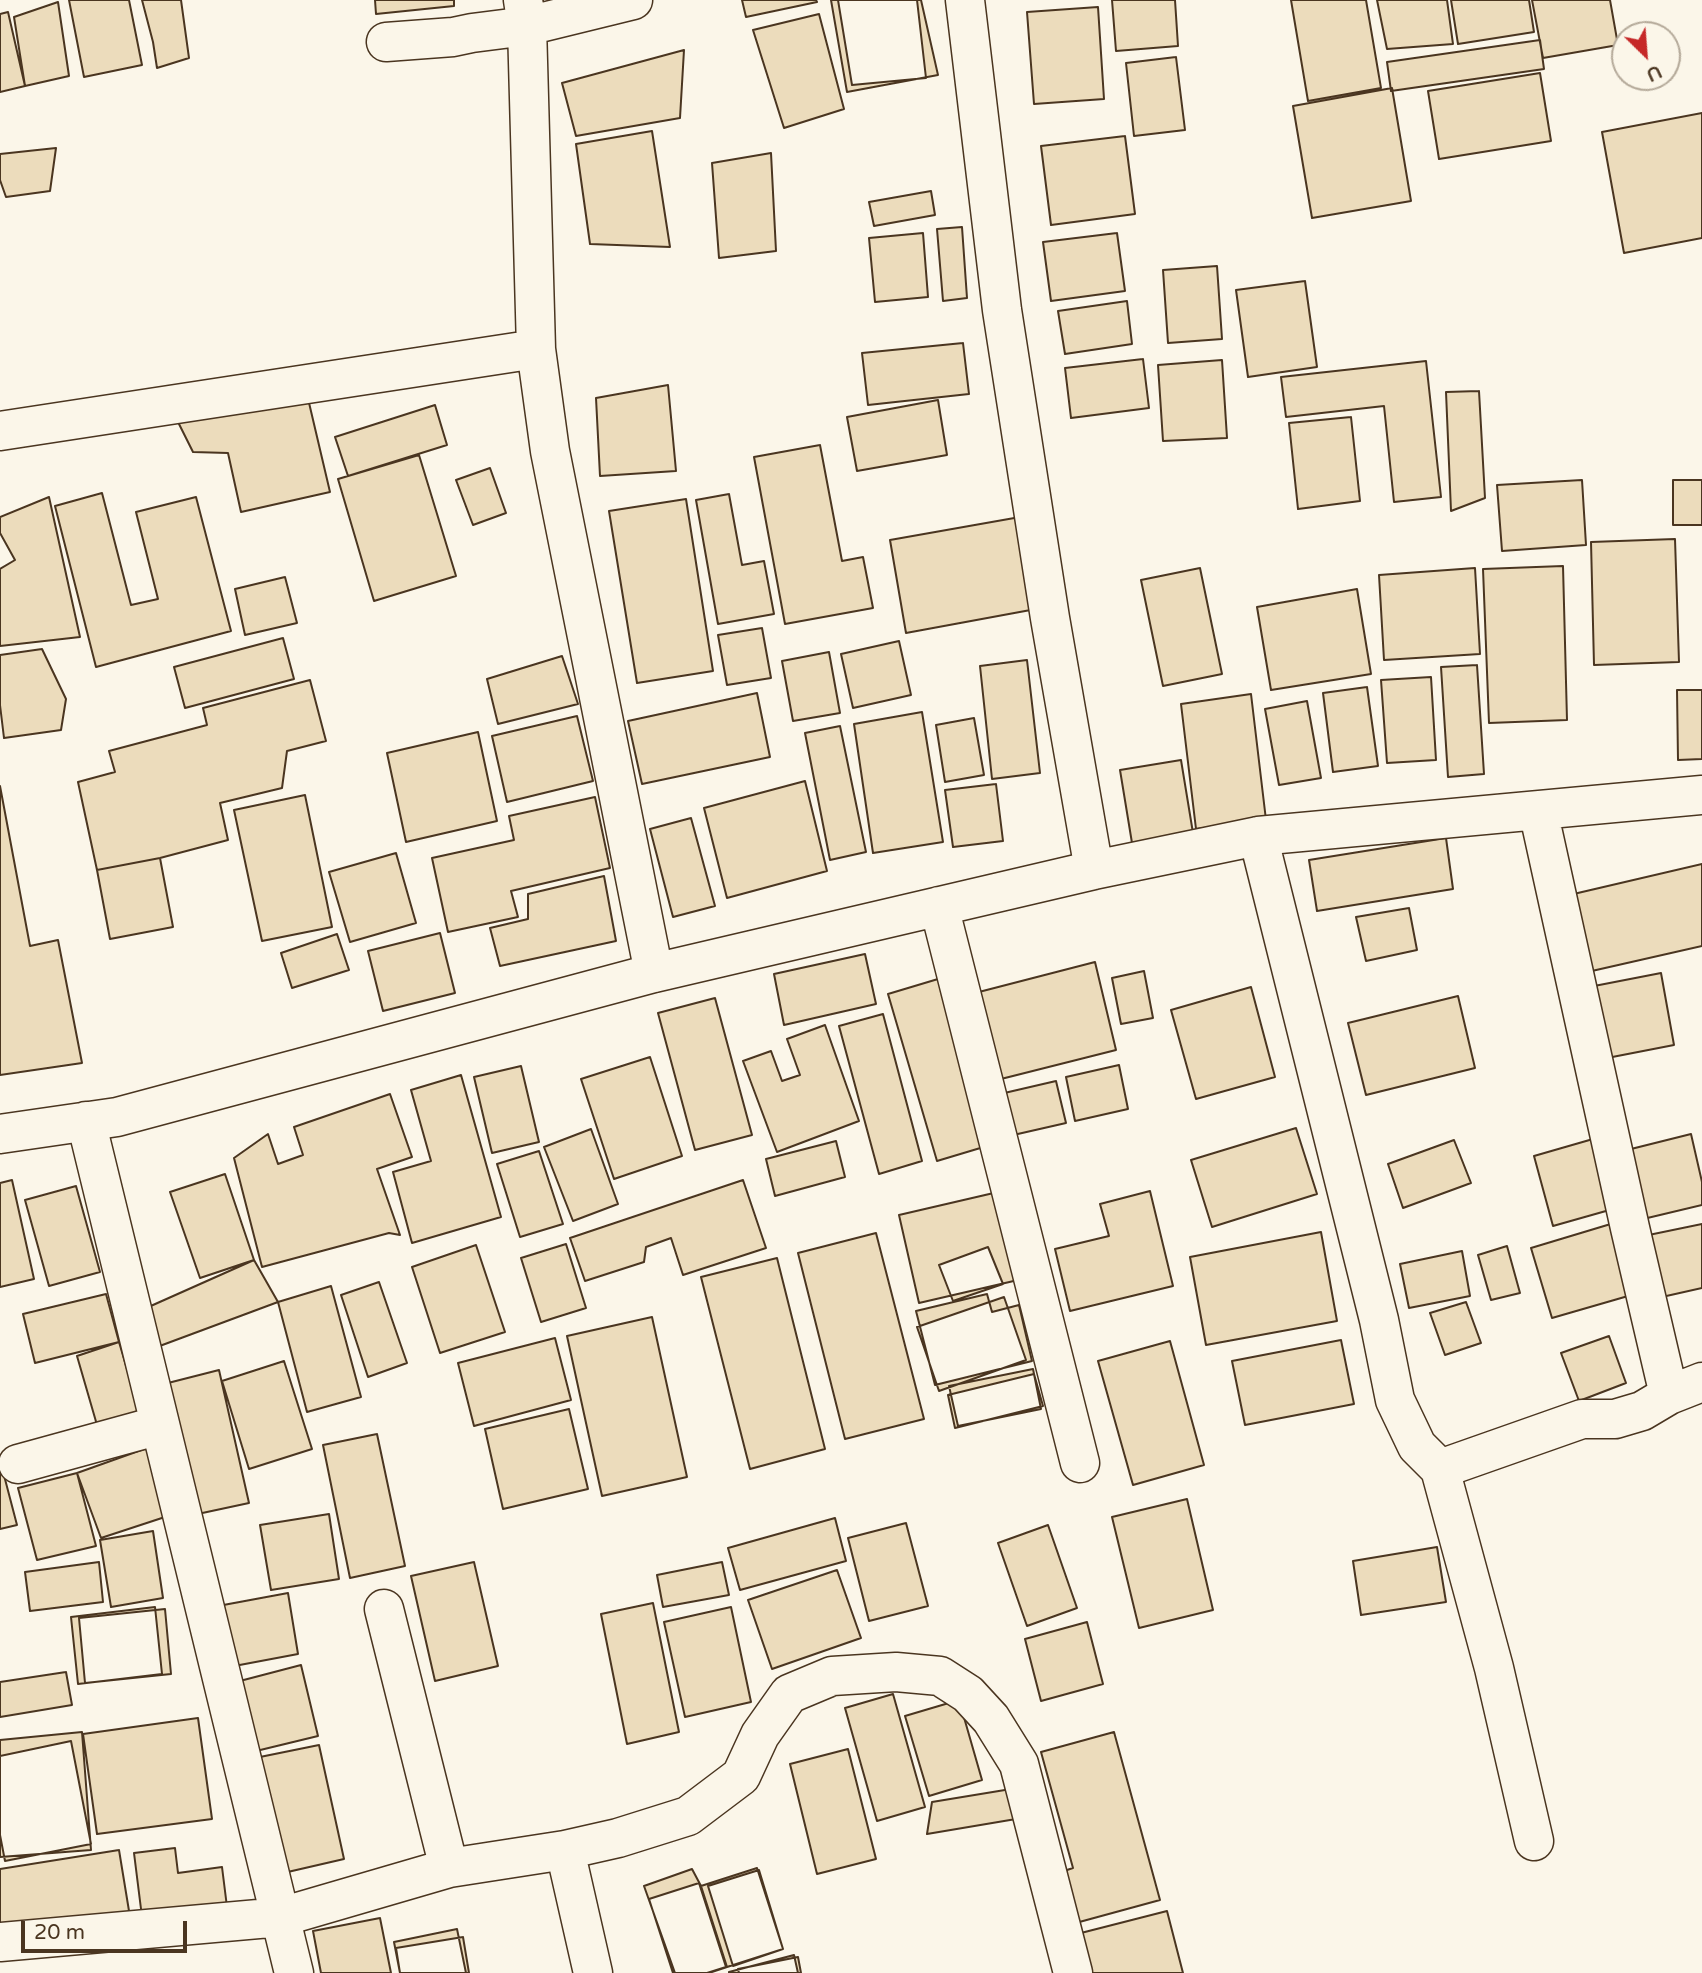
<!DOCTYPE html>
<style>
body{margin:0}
#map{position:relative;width:1702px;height:1973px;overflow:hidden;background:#fbf6e9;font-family:"Varela Round",sans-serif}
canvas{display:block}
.north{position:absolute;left:1611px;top:21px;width:70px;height:70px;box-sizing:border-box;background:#fbf6e9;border:2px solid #b4a999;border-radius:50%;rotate:155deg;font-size:19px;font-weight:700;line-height:28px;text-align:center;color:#4a3520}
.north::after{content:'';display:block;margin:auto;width:24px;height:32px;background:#c62828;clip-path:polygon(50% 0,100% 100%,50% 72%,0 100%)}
.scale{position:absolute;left:21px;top:1921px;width:166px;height:32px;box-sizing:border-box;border:4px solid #4a3520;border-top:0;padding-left:9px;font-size:21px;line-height:24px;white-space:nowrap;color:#4a3520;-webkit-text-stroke:5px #fbf6e9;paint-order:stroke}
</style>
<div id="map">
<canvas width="1702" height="1973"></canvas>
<div class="north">U</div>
<div class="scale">20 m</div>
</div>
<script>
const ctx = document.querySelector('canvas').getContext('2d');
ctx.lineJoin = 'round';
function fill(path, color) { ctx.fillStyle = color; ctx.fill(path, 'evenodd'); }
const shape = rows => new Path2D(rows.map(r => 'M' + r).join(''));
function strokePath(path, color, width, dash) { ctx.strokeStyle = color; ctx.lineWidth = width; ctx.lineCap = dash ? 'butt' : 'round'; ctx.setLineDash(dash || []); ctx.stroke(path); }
const building = shape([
 [69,0,129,0,142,65,84,77,69,0],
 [142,0,181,0,189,58,157,68,153,42,142,0],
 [375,0,454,0,454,6,376,14,375,0],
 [742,0,816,0,817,2,746,17,742,0],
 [831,0,921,0,938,75,847,92,831,0],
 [838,0,917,0,926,78,852,85,838,0],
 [1112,0,1175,0,1178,46,1116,51,1112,0],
 [1291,0,1366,0,1381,88,1308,101,1291,0],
 [1377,0,1447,0,1453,44,1387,49,1377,0],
 [1451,0,1529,0,1534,32,1458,44,1451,0],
 [1532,0,1610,0,1618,45,1543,58,1532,0],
 [58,2,69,76,25,86,14,17,58,2],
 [1098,7,1104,99,1034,104,1027,12,1098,7],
 [8,12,25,86,0,92,0,14,8,12],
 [819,14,844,109,784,128,753,30,819,14],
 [1540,40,1544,69,1391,91,1387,62,1540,40],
 [684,50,680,118,576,136,562,83,684,50],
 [1176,57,1185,130,1134,136,1126,63,1176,57],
 [1540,73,1551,141,1439,159,1428,91,1540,73],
 [1392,88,1411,201,1312,218,1293,106,1392,88],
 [1702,113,1702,238,1624,253,1602,132,1702,113],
 [652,131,670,247,590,244,576,144,652,131],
 [1125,136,1135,214,1051,225,1041,146,1125,136],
 [56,148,50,191,6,197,0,180,0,154,56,148],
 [771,153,776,251,719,258,712,163,771,153],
 [931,191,935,215,874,226,869,202,931,191],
 [962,227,967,298,943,301,937,229,962,227],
 [923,233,928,297,875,302,869,238,923,233],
 [1117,233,1125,291,1051,301,1043,242,1117,233],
 [1217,266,1222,339,1168,343,1163,270,1217,266],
 [1305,281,1317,367,1248,377,1236,290,1305,281],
 [1127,301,1132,344,1065,354,1058,311,1127,301],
 [963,343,969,394,868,405,862,353,963,343],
 [1143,359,1149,408,1071,418,1065,368,1143,359],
 [1222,360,1227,438,1163,441,1158,365,1222,360],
 [1426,361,1441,497,1394,502,1384,406,1286,417,1281,377,1426,361],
 [668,385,676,471,600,476,596,398,668,385],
 [306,390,330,492,241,512,228,453,193,452,177,420,306,390],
 [1479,391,1485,498,1451,511,1446,392,1479,391],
 [938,400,947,455,857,471,847,417,938,400],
 [435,405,447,445,348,476,335,437,435,405],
 [1351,417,1360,501,1298,509,1289,423,1351,417],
 [820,445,842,561,863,557,873,608,785,624,754,457,820,445],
 [419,455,456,576,374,601,338,479,419,455],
 [490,468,506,513,473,525,456,480,490,468],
 [1582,480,1586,545,1502,551,1497,485,1582,480],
 [1673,480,1702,480,1702,525,1673,525,1673,480],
 [102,493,131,605,158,599,136,512,196,497,231,631,96,667,55,506,102,493],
 [729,494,742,565,764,561,774,614,718,624,696,500,729,494],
 [49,497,80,637,0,646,0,569,15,560,0,533,0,517,49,497],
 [686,499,713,671,637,683,609,511,686,499],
 [1020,517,1036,609,906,633,890,540,1020,517],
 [1675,539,1679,662,1594,665,1591,542,1675,539],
 [1563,566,1567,720,1489,723,1483,569,1563,566],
 [1200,568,1222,674,1163,686,1141,580,1200,568],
 [1475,568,1480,654,1384,660,1379,575,1475,568],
 [285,577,297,623,245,635,235,589,285,577],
 [1357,589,1371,674,1271,690,1257,607,1357,589],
 [762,628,771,678,727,685,718,635,762,628],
 [283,638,294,679,185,708,174,667,283,638],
 [899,641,911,695,853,708,841,654,899,641],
 [42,649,66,699,61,730,4,738,0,705,0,655,42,649],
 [829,652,840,713,793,721,782,661,829,652],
 [562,656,578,704,498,724,487,679,562,656],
 [1027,660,1040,773,992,779,980,666,1027,660],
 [1477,665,1484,774,1448,777,1441,667,1477,665],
 [1431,677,1436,760,1387,763,1381,680,1431,677],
 [310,680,326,741,287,751,282,788,220,803,228,840,160,858,97,870,78,782,115,772,109,751,207,725,203,708,310,680],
 [1367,687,1378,766,1333,772,1323,693,1367,687],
 [1677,690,1702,690,1702,759,1678,760,1677,690],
 [757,693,770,757,642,784,628,721,757,693],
 [1251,694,1266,820,1196,829,1181,704,1251,694],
 [1307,701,1321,778,1279,785,1265,709,1307,701],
 [922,712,943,842,873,853,854,724,922,712],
 [577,716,593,781,507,802,492,736,577,716],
 [974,718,984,775,945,782,936,725,974,718],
 [840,726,866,852,830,860,805,733,840,726],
 [478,732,497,821,406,842,387,753,478,732],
 [1181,760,1193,833,1132,843,1120,770,1181,760],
 [805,781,827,871,727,898,704,808,805,781],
 [996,784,1003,841,953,847,945,790,996,784],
 [0,786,30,946,58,940,82,1063,0,1075,0,786],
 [305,795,332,927,262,941,234,810,305,795],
 [595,797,610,868,511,891,518,917,448,932,432,858,514,840,509,816,595,797],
 [691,818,715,906,673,917,650,829,691,818],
 [1446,838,1453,889,1317,911,1309,860,1446,838],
 [396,853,416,923,350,942,329,872,396,853],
 [160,858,173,927,110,939,97,870,160,858],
 [1702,864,1702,946,1583,973,1565,896,1702,864],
 [604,876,616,941,500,966,490,928,528,919,528,894,604,876],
 [1409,908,1417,950,1366,961,1356,917,1409,908],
 [440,933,455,993,383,1011,368,951,440,933],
 [337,934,349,970,292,988,281,953,337,934],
 [865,954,876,1004,784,1025,774,974,865,954],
 [1095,962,1116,1050,997,1080,975,993,1095,962],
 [1144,971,1153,1018,1121,1024,1112,978,1144,971],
 [1661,973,1674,1045,1602,1059,1589,987,1661,973],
 [948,976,997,1143,937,1161,888,994,948,976],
 [1251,987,1275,1077,1196,1099,1171,1010,1251,987],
 [1458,996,1475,1068,1366,1095,1348,1023,1458,996],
 [715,998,752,1135,695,1150,658,1013,715,998],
 [883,1014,922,1161,879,1174,839,1026,883,1014],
 [825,1025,859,1121,777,1152,743,1061,771,1051,782,1081,800,1075,787,1039,825,1025],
 [650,1057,682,1156,614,1179,581,1079,650,1057],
 [1119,1065,1128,1109,1075,1121,1066,1077,1119,1065],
 [521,1066,539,1142,492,1153,474,1077,521,1066],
 [461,1075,501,1217,412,1243,393,1172,431,1161,411,1090,461,1075],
 [1056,1081,1066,1123,1009,1136,1000,1094,1056,1081],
 [390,1094,412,1157,377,1169,400,1235,389,1233,262,1267,234,1158,268,1134,278,1164,303,1155,294,1127,390,1094],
 [1296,1128,1317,1194,1212,1227,1191,1160,1296,1128],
 [591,1129,618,1204,573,1221,544,1147,591,1129],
 [1691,1134,1702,1182,1702,1205,1639,1220,1623,1151,1691,1134],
 [1593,1139,1613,1209,1553,1226,1534,1156,1593,1139],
 [1454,1140,1471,1183,1403,1208,1388,1164,1454,1140],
 [836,1141,845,1177,775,1196,766,1159,836,1141],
 [539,1151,563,1224,520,1237,497,1164,539,1151],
 [225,1174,254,1260,200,1278,170,1192,225,1174],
 [12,1180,34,1279,0,1287,0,1183,12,1180],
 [743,1180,766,1248,683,1275,671,1238,646,1247,644,1262,585,1281,570,1238,743,1180],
 [76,1186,100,1272,49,1286,25,1200,76,1186],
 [1150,1191,1173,1286,1070,1311,1055,1249,1109,1236,1100,1204,1150,1191],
 [998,1192,1018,1280,919,1303,899,1215,998,1192],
 [1614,1223,1635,1294,1552,1318,1531,1248,1614,1223],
 [1702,1224,1702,1288,1653,1299,1639,1237,1702,1224],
 [1321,1232,1337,1321,1206,1345,1190,1257,1321,1232],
 [876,1233,924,1419,845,1439,798,1253,876,1233],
 [566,1244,586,1308,541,1322,521,1258,566,1244],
 [476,1245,505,1332,440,1353,412,1267,476,1245],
 [1507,1246,1520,1293,1491,1300,1478,1255,1507,1246],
 [988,1247,1003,1284,953,1301,939,1265,988,1247],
 [1462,1251,1470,1296,1409,1308,1400,1264,1462,1251],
 [777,1258,825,1449,750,1469,701,1277,777,1258],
 [254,1260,278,1302,157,1347,144,1309,254,1260],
 [379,1282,407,1363,368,1377,341,1295,379,1282],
 [331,1286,361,1397,307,1412,278,1302,331,1286],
 [106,1294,119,1342,35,1363,23,1314,106,1294],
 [987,1294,992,1312,1019,1305,1032,1361,935,1385,916,1311,987,1294],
 [1004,1297,1026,1360,939,1391,917,1327,1004,1297],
 [1466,1302,1481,1343,1445,1355,1430,1313,1466,1302],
 [652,1317,687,1477,602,1496,567,1336,652,1317],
 [1609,1336,1626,1383,1579,1401,1561,1353,1609,1336],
 [555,1338,571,1400,474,1426,458,1363,555,1338],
 [1341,1340,1354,1404,1245,1425,1232,1361,1341,1340],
 [1170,1341,1204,1465,1133,1485,1098,1361,1170,1341],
 [119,1342,140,1413,97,1425,77,1356,119,1342],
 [284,1361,312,1449,249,1469,222,1381,284,1361],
 [1033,1369,1041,1409,958,1426,949,1386,1033,1369],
 [219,1370,249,1503,193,1515,164,1384,219,1370],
 [1034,1374,1043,1406,955,1428,948,1395,1034,1374],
 [569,1409,588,1489,503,1509,485,1429,569,1409],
 [377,1434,405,1566,350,1578,323,1445,377,1434],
 [147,1448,168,1516,101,1538,77,1473,147,1448],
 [0,1460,17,1525,0,1529,0,1460],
 [77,1473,96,1546,37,1560,18,1488,77,1473],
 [1187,1499,1213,1610,1139,1628,1112,1517,1187,1499],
 [329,1514,339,1579,271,1590,260,1525,329,1514],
 [835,1518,846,1561,740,1590,728,1548,835,1518],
 [906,1523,928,1606,869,1621,848,1538,906,1523],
 [1048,1525,1077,1608,1027,1626,998,1543,1048,1525],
 [153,1531,163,1598,111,1607,100,1540,153,1531],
 [1437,1547,1446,1602,1361,1615,1353,1561,1437,1547],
 [99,1562,103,1602,30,1611,25,1572,99,1562],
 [474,1562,498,1666,435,1681,411,1576,474,1562],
 [722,1562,729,1595,663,1607,657,1575,722,1562],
 [837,1570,861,1638,772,1669,748,1600,837,1570],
 [288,1593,298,1654,229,1667,218,1606,288,1593],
 [653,1603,679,1732,627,1744,601,1614,653,1603],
 [155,1607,162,1674,78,1684,71,1617,155,1607],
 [731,1607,751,1702,685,1717,664,1622,731,1607],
 [165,1609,171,1674,85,1683,79,1618,165,1609],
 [1087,1622,1103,1684,1041,1701,1025,1639,1087,1622],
 [301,1665,318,1736,252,1752,236,1682,301,1665],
 [66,1672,72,1705,0,1717,0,1682,66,1672],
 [893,1694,925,1807,877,1821,845,1708,893,1694],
 [959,1700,982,1780,929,1796,905,1716,959,1700],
 [198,1718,212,1819,97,1834,83,1734,198,1718],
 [82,1732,91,1850,0,1857,0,1740,82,1732],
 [1114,1732,1160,1900,1072,1924,1058,1873,1073,1868,1041,1752,1114,1732],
 [71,1741,91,1844,5,1861,0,1835,0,1756,71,1741],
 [319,1745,344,1859,279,1874,255,1758,319,1745],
 [848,1749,876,1859,817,1874,790,1764,848,1749],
 [1011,1789,1016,1819,927,1834,932,1802,1011,1789],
 [175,1848,178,1873,222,1867,227,1907,142,1917,134,1853,175,1848],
 [119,1850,130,1917,0,1938,0,1869,119,1850],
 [757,1868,783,1949,727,1967,701,1886,757,1868],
 [692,1869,701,1886,727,1967,709,1973,675,1973,644,1886,692,1869],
 [759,1870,783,1949,733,1966,708,1886,759,1870],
 [699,1883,726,1967,707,1973,673,1973,649,1899,699,1883],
 [1167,1911,1183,1973,1086,1973,1077,1934,1167,1911],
 [380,1918,391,1973,321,1973,313,1931,380,1918],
 [457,1929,466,1973,400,1973,394,1942,457,1929],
 [463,1937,469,1973,400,1973,396,1948,463,1937],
 [794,1955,798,1973,729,1973,729,1972,794,1955],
 [798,1957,801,1973,739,1973,738,1969,798,1957]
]);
const minor = shape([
 [523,0,527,26,536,349,550,451,654,973],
 [965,0,1002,310,1050,618,1094,870],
 [386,42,453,37,472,33,527,26,633,0],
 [0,431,536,349],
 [1538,810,1630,1228,1669,1395],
 [1258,836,1379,1320,1395,1400,1417,1446,1440,1469,1494,1668,1534,1841],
 [939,906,1080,1463],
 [86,1121,294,1973],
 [0,1134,117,1117,654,973,1094,870,1258,836,1702,795],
 [18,1464,160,1425],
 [1440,1469,1582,1419,1615,1419,1642,1411,1669,1395,1702,1382],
 [384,1609,449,1868],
 [565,1850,593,1973],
 [0,1942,281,1917,449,1868,565,1850,618,1838,688,1816,741,1776,760,1735,789,1694,832,1676,896,1672,940,1676,968,1694,991,1719,1019,1764,1073,1973]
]);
fill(building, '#ecdcbc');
strokePath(building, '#4a3520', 2);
strokePath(minor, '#4a3520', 41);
strokePath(minor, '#fbf6e9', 38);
</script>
